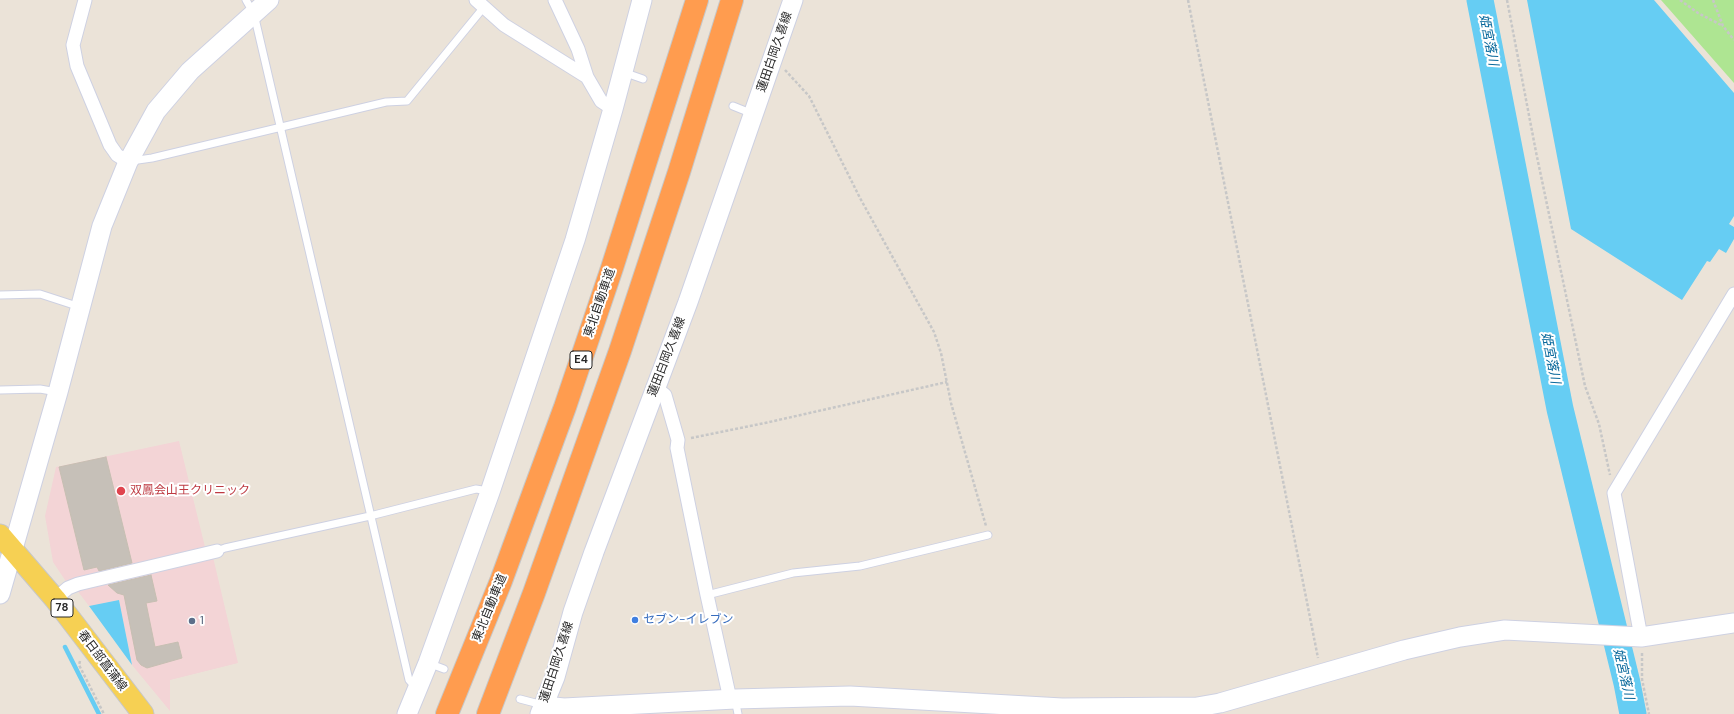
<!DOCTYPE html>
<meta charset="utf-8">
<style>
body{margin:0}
canvas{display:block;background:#ebe3d8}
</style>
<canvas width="1734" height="714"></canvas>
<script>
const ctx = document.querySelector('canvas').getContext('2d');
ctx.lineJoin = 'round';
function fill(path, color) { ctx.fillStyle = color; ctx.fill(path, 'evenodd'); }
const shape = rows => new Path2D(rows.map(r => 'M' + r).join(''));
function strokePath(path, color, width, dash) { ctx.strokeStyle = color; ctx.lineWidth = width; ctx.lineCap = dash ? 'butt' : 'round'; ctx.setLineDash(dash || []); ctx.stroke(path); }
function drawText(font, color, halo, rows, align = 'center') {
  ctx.font = font + ' "DM Sans","Noto Sans JP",sans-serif'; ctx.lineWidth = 4; ctx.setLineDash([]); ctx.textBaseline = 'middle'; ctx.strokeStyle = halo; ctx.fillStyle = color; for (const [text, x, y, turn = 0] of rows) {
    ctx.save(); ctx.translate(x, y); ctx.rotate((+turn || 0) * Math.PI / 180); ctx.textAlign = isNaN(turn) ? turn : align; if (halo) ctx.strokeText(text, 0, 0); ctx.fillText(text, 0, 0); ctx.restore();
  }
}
const medical = shape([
 [179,441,205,547,67,583,53,562,45,516,56,467],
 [213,557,238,663,170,680,170,711,132,665,119,600,89,606,76,589]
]);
const green = shape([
 [1661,0,1734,0,1734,83]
]);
const water = shape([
 [1527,0,1654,0,1734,93,1734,216,1729,224,1734,227,1734,239,1726,253,1719,249,1710,262,1707,261,1682,300,1571,229],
 [119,600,132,665,89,606]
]);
const stream = shape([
 [65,647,99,714]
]);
const river = shape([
 [1480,0,1560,409,1627,683,1633,714]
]);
const building = shape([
 [106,457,132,563,99,571,97,567,84,570,59,467,106,457],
 [151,575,157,601,146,603,155,647,178,642,182,658,147,668,141,665,137,660,124,595,117,593,108,585,151,575]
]);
const path = shape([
 [1188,0,1318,658],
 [1507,0,1536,152,1585,386,1599,424,1610,475],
 [1680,0,1698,13,1723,26],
 [1713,0,1723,26,1734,40],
 [785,70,809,96,860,198,934,332,941,353,951,403,986,526],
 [691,438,765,423,947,382],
 [1642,653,1642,679,1649,714],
 [80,661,79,665,104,714]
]);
const lane = shape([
 [246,0,254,14,409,680,416,688],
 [623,72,643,79],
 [733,106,753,114],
 [131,161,152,158,386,102,407,101,484,7],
 [0,295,40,294,80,307],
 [0,390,40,389,57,392],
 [217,551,225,548,370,516,476,489,489,491],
 [707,595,793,573,860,566,988,535],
 [428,663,444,669],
 [520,699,543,705],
 [735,699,738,714]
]);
const street = shape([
 [85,0,73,45,77,66,110,145,117,155,128,162],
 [476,0,504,25,587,77],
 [555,0,578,49,587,77,601,101,613,109],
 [655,387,665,395,678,440,677,448,707,595,730,699],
 [55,599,68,588,78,584,217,551],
 [1641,637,1614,493,1734,294]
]);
const secondary = shape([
 [0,594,58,392,102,226,128,162,156,111,190,71,269,0],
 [544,706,564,708,735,699,850,696,1062,708,1197,707,1220,703,1404,650,1460,637,1505,630,1641,637,1734,623],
 [407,714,428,663,490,492,575,240,613,109,642,0],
 [540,714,555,677,573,612,594,552,688,302,793,0]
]);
const primary = shape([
 [0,535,55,599,143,714]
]);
const highway = shape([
 [447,714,501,581,565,407,612,268,697,0],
 [488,714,534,593,620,351,679,172,732,0]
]);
const markers = [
 [121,491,5,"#e0444e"],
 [635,620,4,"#3f7fe0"],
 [192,621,4,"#5c6f8a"]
];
const shields = [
 [581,360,22],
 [62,608,22]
];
const shieldNames = [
 ["E4",581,360],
 ["78",62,608]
];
const streetNames = [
 ["蓮田白岡久喜線",775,52,-71],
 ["東北自動車道",600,303,-71],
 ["蓮田白岡久喜線",667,357,-69],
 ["東北自動車道",490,608,-68],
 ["春日部菖蒲線",102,661,53],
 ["蓮田白岡久喜線",557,662,-72]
];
const healthNames = [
 ["双鳳会山王クリニック",130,491]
];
const shopNames = [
 ["セブン-イレブン",643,620]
];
const serviceNames = [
 ["1",200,621]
];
const waterNames = [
 ["姫宮落川",1488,40,79],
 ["姫宮落川",1550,358,79],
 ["姫宮落川",1623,674,77]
];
fill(medical, '#f3d4d6');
fill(green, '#aee592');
fill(water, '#66cdf3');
strokePath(stream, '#66cdf3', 4.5);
strokePath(river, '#66cdf3', 27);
fill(building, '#c6c0b8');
strokePath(building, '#c6bfb2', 1);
strokePath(lane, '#ced1e2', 9);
strokePath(street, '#ced1e2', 15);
strokePath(secondary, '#ced1e2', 21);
strokePath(primary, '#c7c7c7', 23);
strokePath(highway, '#c7c7c7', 24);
strokePath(path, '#c7c7c7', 2.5, [3, 2]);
strokePath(lane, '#fff', 7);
strokePath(street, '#fff', 13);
strokePath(secondary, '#fff', 19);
strokePath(primary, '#f6d053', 21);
strokePath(highway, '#ff9c4f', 22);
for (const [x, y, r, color] of markers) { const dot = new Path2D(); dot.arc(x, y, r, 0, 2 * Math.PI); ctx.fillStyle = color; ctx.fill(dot); strokePath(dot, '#fff', 1.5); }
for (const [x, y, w] of shields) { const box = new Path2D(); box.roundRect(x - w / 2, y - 9, w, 18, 3); ctx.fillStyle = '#fff'; ctx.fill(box); strokePath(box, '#282828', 1); }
drawText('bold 11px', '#282828', null, shieldNames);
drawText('12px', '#282828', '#fff', streetNames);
drawText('12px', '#be3a42', '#fff', healthNames, 'left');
drawText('12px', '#366cbe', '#fff', shopNames, 'left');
drawText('12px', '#4e5e75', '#fff', serviceNames, 'left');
drawText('italic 13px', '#08689b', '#fff', waterNames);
</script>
